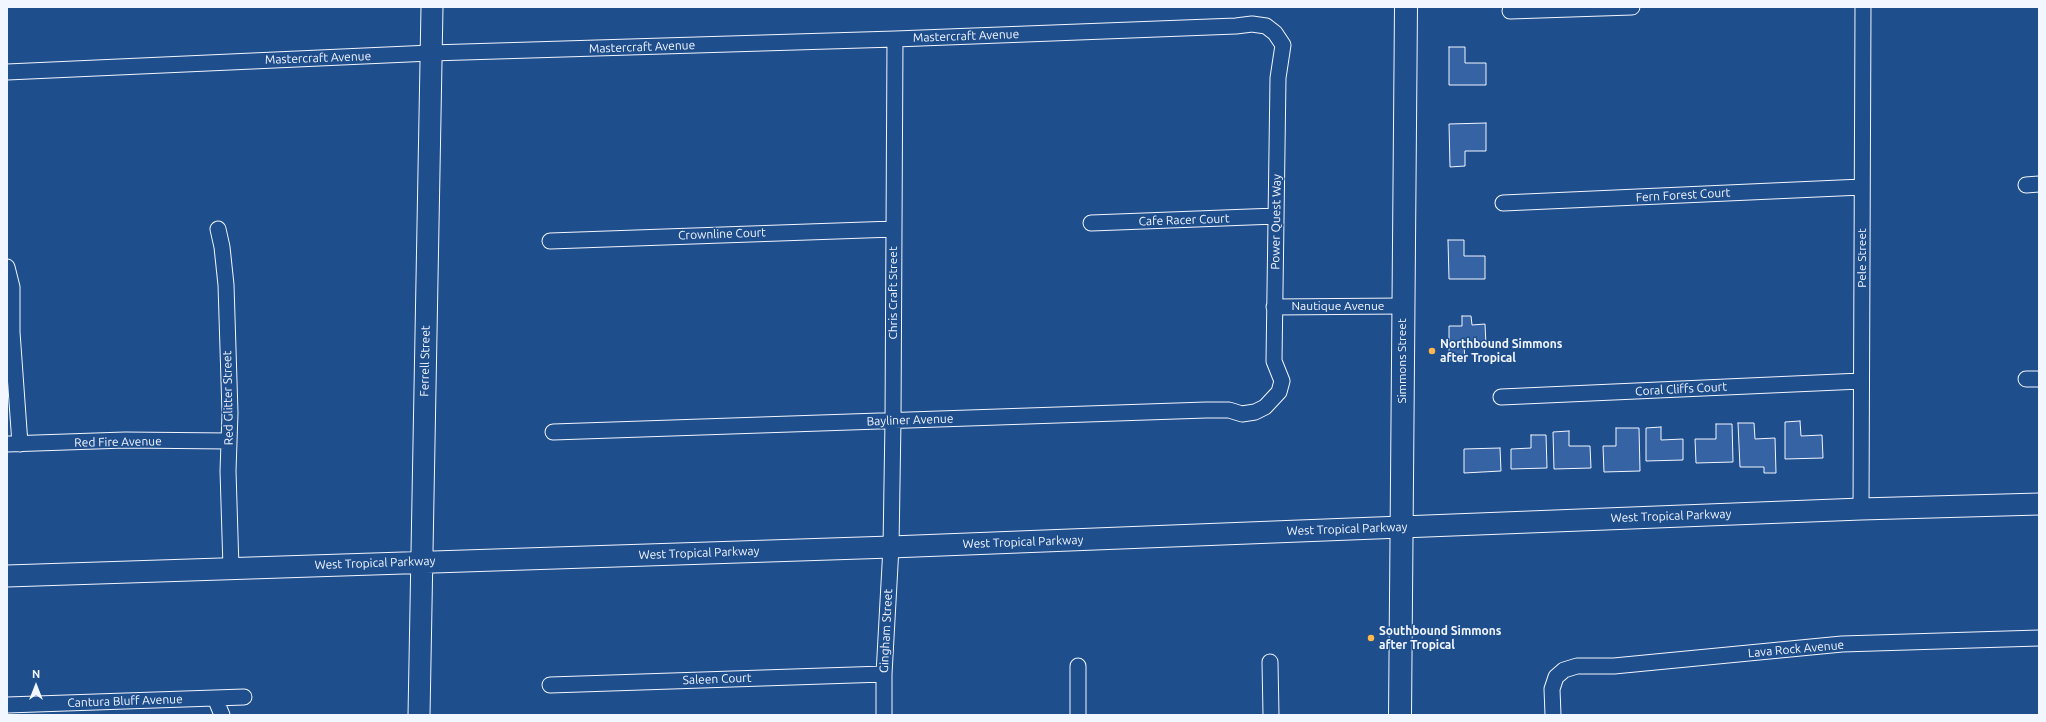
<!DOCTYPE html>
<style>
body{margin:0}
#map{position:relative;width:2046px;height:722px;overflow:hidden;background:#1f4e8c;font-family:Ubuntu,sans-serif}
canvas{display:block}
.frame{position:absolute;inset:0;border:8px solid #f2f6ff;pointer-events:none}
.north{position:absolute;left:16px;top:666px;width:40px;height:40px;-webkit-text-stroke:3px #1f4e8c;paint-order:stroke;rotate:0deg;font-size:11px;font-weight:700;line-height:16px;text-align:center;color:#f2f6ff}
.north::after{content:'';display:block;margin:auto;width:14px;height:18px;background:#f2f6ff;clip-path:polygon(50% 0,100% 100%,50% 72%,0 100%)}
</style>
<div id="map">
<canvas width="2046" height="722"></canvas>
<div class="frame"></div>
<div class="north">N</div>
</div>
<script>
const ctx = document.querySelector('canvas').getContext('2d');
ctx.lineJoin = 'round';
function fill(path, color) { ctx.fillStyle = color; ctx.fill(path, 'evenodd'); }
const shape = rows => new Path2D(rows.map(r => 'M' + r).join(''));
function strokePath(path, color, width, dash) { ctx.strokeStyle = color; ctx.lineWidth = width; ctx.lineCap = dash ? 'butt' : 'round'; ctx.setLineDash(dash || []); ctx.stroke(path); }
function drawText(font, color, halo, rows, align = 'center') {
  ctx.font = font + ' Ubuntu,sans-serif'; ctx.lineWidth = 3; ctx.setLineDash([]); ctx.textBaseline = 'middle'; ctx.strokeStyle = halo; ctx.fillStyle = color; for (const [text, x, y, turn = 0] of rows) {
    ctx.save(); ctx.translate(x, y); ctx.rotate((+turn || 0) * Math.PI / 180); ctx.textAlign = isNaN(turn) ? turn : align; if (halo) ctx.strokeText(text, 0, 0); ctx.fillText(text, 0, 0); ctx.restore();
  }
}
const building = shape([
 [1449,47,1465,47,1465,63,1486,63,1486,85,1449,85,1449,47],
 [1486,123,1486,151,1465,151,1465,166,1450,167,1449,124,1486,123],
 [1448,240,1464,240,1464,256,1485,256,1485,279,1449,279,1448,240],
 [1462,316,1471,316,1472,325,1485,324,1486,345,1464,346,1465,359,1449,360,1449,326,1462,326,1462,316],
 [1800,421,1801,436,1822,435,1823,458,1785,459,1785,422,1800,421],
 [1738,423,1754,423,1755,439,1775,438,1776,473,1764,473,1764,467,1740,467,1738,423],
 [1716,424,1732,424,1733,462,1696,463,1695,439,1716,439,1716,424],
 [1661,427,1661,440,1683,439,1683,460,1646,461,1646,428,1661,427],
 [1616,428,1639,428,1640,471,1604,472,1603,446,1616,446,1616,428],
 [1569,431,1569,446,1590,446,1591,468,1554,469,1553,432,1569,431],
 [1531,435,1546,435,1547,468,1511,469,1511,449,1531,448,1531,435],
 [1500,448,1501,471,1464,473,1464,449,1500,448]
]);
const street = shape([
 [1510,11,1632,7],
 [7,72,431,53,895,39,1236,26,1252,24,1266,26,1275,33,1283,45,1278,78,1274,361,1282,381,1279,392,1265,407,1255,412,1242,414,1229,410,1206,410,553,432],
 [2026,185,2039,184],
 [1503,203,1862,187],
 [1091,223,1276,216],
 [218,229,222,247,226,285,230,413,228,471,231,568],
 [550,241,894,229],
 [7,267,12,287,12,332,20,444],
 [1274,307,1402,306],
 [2026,379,2039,379],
 [1501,397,1861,381],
 [7,444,125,440,229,441],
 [1861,509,1863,7],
 [1270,662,1271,715],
 [1078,666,1078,715],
 [550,685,884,674],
 [215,698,222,715],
 [7,705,244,697],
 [884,715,884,674,891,547,893,420,895,39],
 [1553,715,1552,689,1556,677,1564,670,1577,666,1614,666,1842,644,2039,638]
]);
const secondary = shape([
 [7,576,891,547,1861,509,2039,504],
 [419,715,432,7]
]);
const primary = shape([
 [1400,715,1406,7]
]);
const markers = [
 [1432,351,4,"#ffb74d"],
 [1371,638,4,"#ffb74d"]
];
const streetNames = [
 ["Mastercraft Avenue",966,36,-2],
 ["Mastercraft Avenue",642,47,-2],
 ["Mastercraft Avenue",318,58,-2],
 ["Fern Forest Court",1683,195,-3],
 ["Cafe Racer Court",1184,220,-2],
 ["Power Quest Way",1276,222,-89],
 ["Crownline Court",722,234,-2],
 ["Pele Street",1862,258,-90],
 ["Chris Craft Street",893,293,-90],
 ["Nautique Avenue",1338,306],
 ["Ferrell Street",425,361,-89],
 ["Simmons Street",1402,361,-90],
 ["Coral Cliffs Court",1681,389,-3],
 ["Red Glitter Street",228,398,-91],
 ["Bayliner Avenue",910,420,-2],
 ["Red Fire Avenue",118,442,-1],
 ["West Tropical Parkway",1671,516,-2],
 ["West Tropical Parkway",1347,529,-2],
 ["West Tropical Parkway",1023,542,-2],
 ["West Tropical Parkway",699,553,-2],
 ["West Tropical Parkway",375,563,-2],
 ["Gingham Street",886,631,-87],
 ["Lava Rock Avenue",1796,649,-5],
 ["Saleen Court",717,679,-2],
 ["Cantura Bluff Avenue",125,701,-2]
];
const poiNames = [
 ["Northbound Simmons",1440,344],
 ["after Tropical",1440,358],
 ["Southbound Simmons",1379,631],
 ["after Tropical",1379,645]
];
fill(building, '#3563a3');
strokePath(building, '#f2f6ff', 1);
strokePath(street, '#f2f6ff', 17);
strokePath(secondary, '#f2f6ff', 23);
strokePath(primary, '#f2f6ff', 24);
strokePath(street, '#1f4e8c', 15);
strokePath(secondary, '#1f4e8c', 21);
strokePath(primary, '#1f4e8c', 22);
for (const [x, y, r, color] of markers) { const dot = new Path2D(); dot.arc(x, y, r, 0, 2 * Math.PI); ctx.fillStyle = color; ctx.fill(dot); strokePath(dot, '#1f4e8c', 1.5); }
drawText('12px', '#f2f6ff', '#1f4e8c', streetNames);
drawText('bold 12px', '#f2f6ff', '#1f4e8c', poiNames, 'left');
</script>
